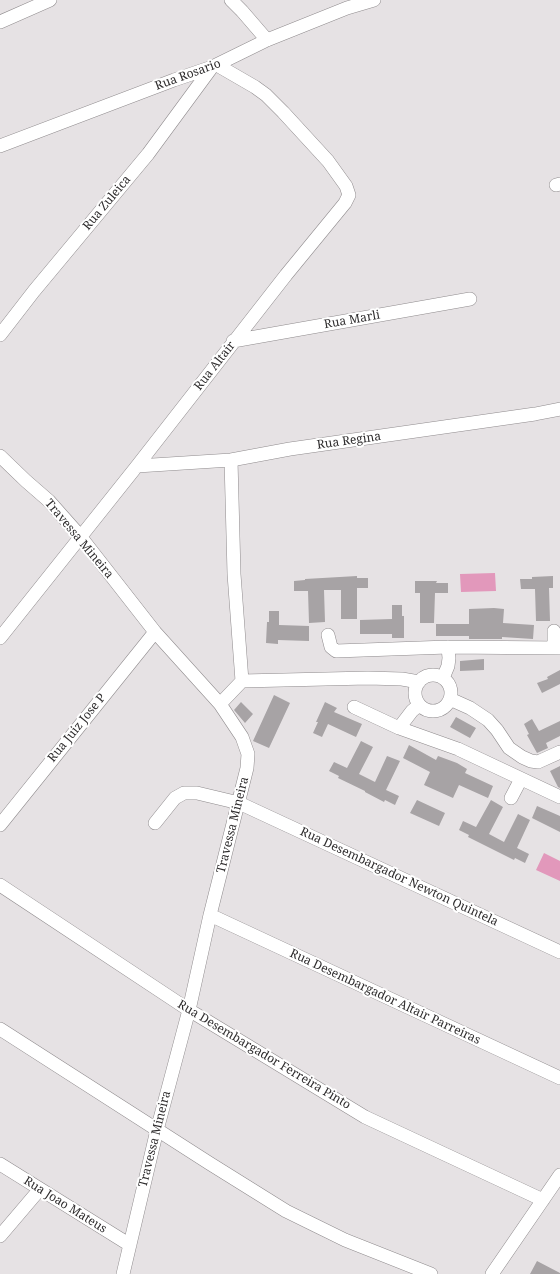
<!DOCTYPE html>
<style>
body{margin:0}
canvas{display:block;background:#e6e2e4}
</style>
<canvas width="560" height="1274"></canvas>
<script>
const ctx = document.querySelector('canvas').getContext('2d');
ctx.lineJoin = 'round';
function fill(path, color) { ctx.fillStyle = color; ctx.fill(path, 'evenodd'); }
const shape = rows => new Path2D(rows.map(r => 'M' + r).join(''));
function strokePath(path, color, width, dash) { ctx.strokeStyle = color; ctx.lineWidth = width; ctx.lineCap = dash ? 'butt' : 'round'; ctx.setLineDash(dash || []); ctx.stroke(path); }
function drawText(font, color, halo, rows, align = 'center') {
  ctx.font = font + ' "Noto Serif",serif'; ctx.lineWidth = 4; ctx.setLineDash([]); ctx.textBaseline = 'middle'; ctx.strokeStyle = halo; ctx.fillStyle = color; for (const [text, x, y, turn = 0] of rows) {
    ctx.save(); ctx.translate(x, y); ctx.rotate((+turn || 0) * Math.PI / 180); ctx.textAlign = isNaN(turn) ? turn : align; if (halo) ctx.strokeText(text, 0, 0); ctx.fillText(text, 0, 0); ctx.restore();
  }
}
const green = shape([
 [495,573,496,591,461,592,460,574],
 [544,853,560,861,560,881,536,870]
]);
const building = shape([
 [357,576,357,578,368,578,368,588,357,588,357,619,341,619,341,590,324,590,325,622,309,623,308,591,294,591,294,581,305,580,305,579],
 [553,576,553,588,549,588,550,621,536,621,535,589,521,589,520,579,532,579,532,577],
 [415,581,437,581,436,583,448,583,448,593,435,593,434,623,420,623,420,593,415,593],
 [392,605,402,605,402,616,404,616,404,638,392,638,392,634,360,634,360,620,392,619],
 [494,608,504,609,503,623,534,625,533,639,502,637,502,639,469,639,469,636,436,636,436,624,469,624,469,609],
 [269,611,279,611,279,625,309,626,309,641,278,640,278,644,266,643,267,622,269,622],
 [484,659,484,670,460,671,460,661],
 [560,670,560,684,542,693,537,683,548,679,547,677],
 [274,695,290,703,269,748,253,741],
 [241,702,253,714,245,723,234,710],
 [325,702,337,708,334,712,362,724,356,737,328,724,322,737,313,733,318,722,316,722],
 [456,717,476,728,470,738,450,727],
 [532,719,539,731,560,721,560,736,546,743,548,748,537,753,527,735,529,734,524,724],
 [361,741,373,747,359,774,375,782,387,756,400,761,386,790,399,796,395,805,385,800,384,802,365,792,365,791,338,778,339,776,329,771,334,762,347,768],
 [409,745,436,760,438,756,457,763,467,769,465,773,493,786,488,798,459,785,453,798,424,785,430,772,403,758],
 [560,766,560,788,558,787,550,771],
 [417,800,445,813,439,826,410,813],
 [491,800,503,807,489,834,504,842,518,814,530,820,517,848,529,854,525,863,515,858,514,860,468,837,469,835,459,830,463,821,476,827],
 [537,806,560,816,560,832,532,818],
 [537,1261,560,1273,560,1274,530,1274]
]);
const street = shape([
 [231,0,242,11,267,40],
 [0,22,50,0],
 [0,146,174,80,212,67,267,40,347,8,374,0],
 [556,185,560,184],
 [0,335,34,291,148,154,212,67],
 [233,341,470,299],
 [0,456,26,481,49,501,80,536,155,632,220,704,242,737,248,754,247,768,210,915,189,1010,157,1130,123,1274],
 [231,460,234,574,242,681],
 [137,466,231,460,290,449,535,414,560,409],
 [554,631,554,648],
 [328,635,331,647,336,651,448,647,560,648],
 [0,638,137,466,286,275,345,203,349,195,346,186,328,161,283,112,266,95,255,87,217,65],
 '415 693a18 18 0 1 1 36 0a18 18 0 1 1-36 0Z',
 [443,678,448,666,449,658,448,647],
 [450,699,470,708,488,720,497,730,509,748,522,757,531,761,538,762,560,752],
 [220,704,242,681,368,678,402,679,419,682],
 [354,707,399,728,458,749,560,797],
 [399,728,412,711,419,705],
 [511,798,521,779],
 [155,823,175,798,184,793,197,793,239,803,560,952],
 [0,825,155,632],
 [0,885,189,1010,365,1117,543,1200],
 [210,915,560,1078],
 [0,1029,209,1163,286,1211,345,1240,431,1274],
 [0,1164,130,1245],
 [0,1236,40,1189],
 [492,1274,560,1175]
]);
const streetNames = [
 ["Rua Rosario",188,75,-20],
 ["Rua Zuleica",107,203,-50],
 ["Rua Marli",352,320,-10],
 ["Rua Altair",215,366,-52],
 ["Rua Regina",349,441,-8],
 ["Travessa Mineira",79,539,50],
 ["Rua Juiz Jose P",77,728,-51],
 ["Travessa Mineira",233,825,-76],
 ["Rua Desembargador Newton Quintela",399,877,25],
 ["Rua Desembargador Altair Parreiras",385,997,25],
 ["Rua Desembargador Ferreira Pinto",264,1055,31],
 ["Travessa Mineira",155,1139,-76],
 ["Rua Joao Mateus",65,1205,32]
];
fill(green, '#e298bb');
fill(building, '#a7a3a5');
strokePath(street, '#8f8b8d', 14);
strokePath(street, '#fff', 13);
drawText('12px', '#2f2d2e', '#fff', streetNames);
</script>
